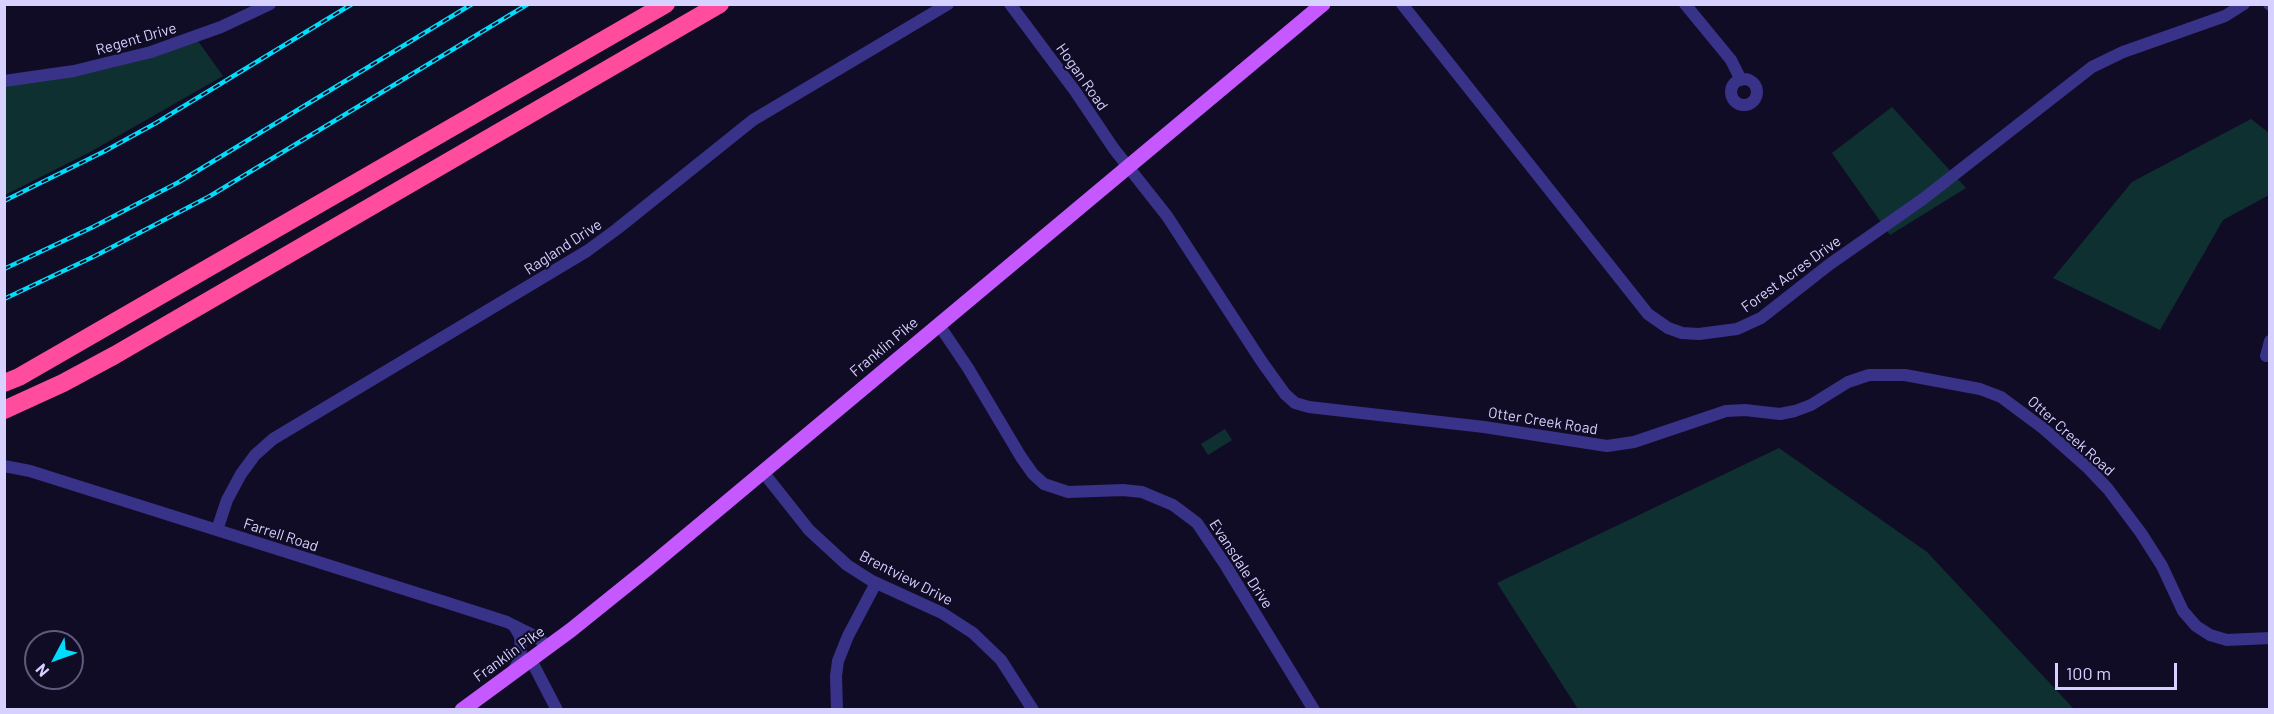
<!DOCTYPE html>
<style>
body{margin:0}
#map{position:relative;width:2274px;height:714px;overflow:hidden;background:#110c25;font-family:Barlow,sans-serif}
canvas{display:block}
.frame{position:absolute;inset:0;border:6px solid #d7d1ff;pointer-events:none}
.north{position:absolute;left:24px;top:630px;width:60px;height:60px;box-sizing:border-box;background:#110c25;border:2px solid #605b7c;border-radius:50%;rotate:229deg;font-size:16px;font-weight:700;line-height:24px;text-align:center;color:#d7d1ff}
.north::after{content:'';display:block;margin:auto;width:21px;height:27px;background:#00dcfc;clip-path:polygon(50% 0,100% 100%,50% 72%,0 100%)}
.scale{position:absolute;left:2055px;top:663px;width:122px;height:27px;box-sizing:border-box;border:3px solid #d7d1ff;border-top:0;padding-left:8px;font-size:18px;line-height:21px;white-space:nowrap;color:#d7d1ff;-webkit-text-stroke:4px #110c25;paint-order:stroke}
</style>
<div id="map">
<canvas width="2274" height="714"></canvas>
<div class="frame"></div>
<div class="north">N</div>
<div class="scale">100 m</div>
</div>
<script>
const ctx = document.querySelector('canvas').getContext('2d');
ctx.lineJoin = 'round';
function fill(path, color) { ctx.fillStyle = color; ctx.fill(path, 'evenodd'); }
const shape = rows => new Path2D(rows.map(r => 'M' + r).join(''));
function strokePath(path, color, width, dash) { ctx.strokeStyle = color; ctx.lineWidth = width; ctx.lineCap = dash ? 'butt' : 'round'; ctx.setLineDash(dash || []); ctx.stroke(path); }
function drawText(font, color, halo, rows, align = 'center') {
  ctx.font = font + ' Barlow,sans-serif'; ctx.lineWidth = 4.5; ctx.setLineDash([]); ctx.textBaseline = 'middle'; ctx.strokeStyle = halo; ctx.fillStyle = color; for (const [text, x, y, turn = 0] of rows) {
    ctx.save(); ctx.translate(x, y); ctx.rotate((+turn || 0) * Math.PI / 180); ctx.textAlign = isNaN(turn) ? turn : align; if (halo) ctx.strokeText(text, 0, 0); ctx.fillText(text, 0, 0); ctx.restore();
  }
}
const green = shape([
 [198,41,223,76,90,152,5,195,4,86,78,75,111,68],
 [1892,107,1966,188,1890,235,1832,153],
 [2251,119,2269,133,2269,195,2223,220,2160,330,2053,278,2132,182],
 [1225,429,1232,440,1208,455,1201,444],
 [1779,448,1927,552,2074,709,1578,709,1497,583]
]);
const minor = shape([
 [1010,4,1075,91,1114,149,1167,216,1262,362,1285,394,1295,403,1309,407,1484,427,1607,446,1634,442,1726,411,1745,410,1780,414,1795,411,1811,405,1848,382,1869,375,1905,375,1980,389,2001,397,2044,429,2088,468,2108,489,2141,533,2162,566,2183,611,2196,626,2210,635,2227,640,2270,638],
 [1402,4,1648,314,1668,328,1682,333,1699,334,1737,329,1761,318,1830,264,1923,199,2092,67,2123,52,2225,16,2244,4],
 [1685,4,1731,60,1741,80],
 [2269,4,2270,5],
 '1731 92a13 13 0 1 1 26 0a13 13 0 1 1-26 0Z',
 [4,81,74,71,151,52,221,27,270,4],
 [939,325,968,368,1021,457,1033,474,1044,484,1068,492,1123,490,1142,492,1173,505,1197,523,1226,566,1314,710],
 [2266,356,2270,341],
 [4,466,30,471,448,603,507,622,535,636,549,647],
 [763,472,809,530,847,565,872,581,942,613,973,633,1001,660,1033,710],
 [217,530,227,500,241,474,255,455,273,439,587,251,617,229,753,120,948,4],
 [531,660,557,710],
 [513,671,519,661,521,650,520,636,514,626],
 [837,710,836,676,838,661,848,636,876,583]
]);
const major = shape([
 [462,710,571,630,648,568,1323,4]
]);
const highway = shape([
 [4,383,19,377,666,4],
 [4,410,63,383,115,355,720,4]
]);
const rail = shape([
 [4,201,105,151,156,123,352,4],
 [4,269,93,227,179,182,472,4],
 [4,299,95,256,210,196,528,4]
]);
const streetNames = [
 ["Regent Drive",136,39,-16],
 ["Hogan Road",1082,77,55],
 ["Ragland Drive",563,247,-33],
 ["Forest Acres Drive",1791,274,-36],
 ["Franklin Pike",884,347,-40],
 ["Otter Creek Road",1543,421,9],
 ["Otter Creek Road",2071,436,42],
 ["Farrell Road",281,535,18],
 ["Evansdale Drive",1241,564,57],
 ["Brentview Drive",906,578,27],
 ["Franklin Pike",509,654,-36]
];
fill(green, '#0f3030');
strokePath(minor, '#383289', 12);
strokePath(major, '#c558ff', 15);
strokePath(highway, '#ff4c9d', 18);
strokePath(rail, '#00dcfc', 4.5);
strokePath(rail, '#110c25', 2, [7]);
drawText('15px', '#d7d1ff', '#110c25', streetNames);
</script>
